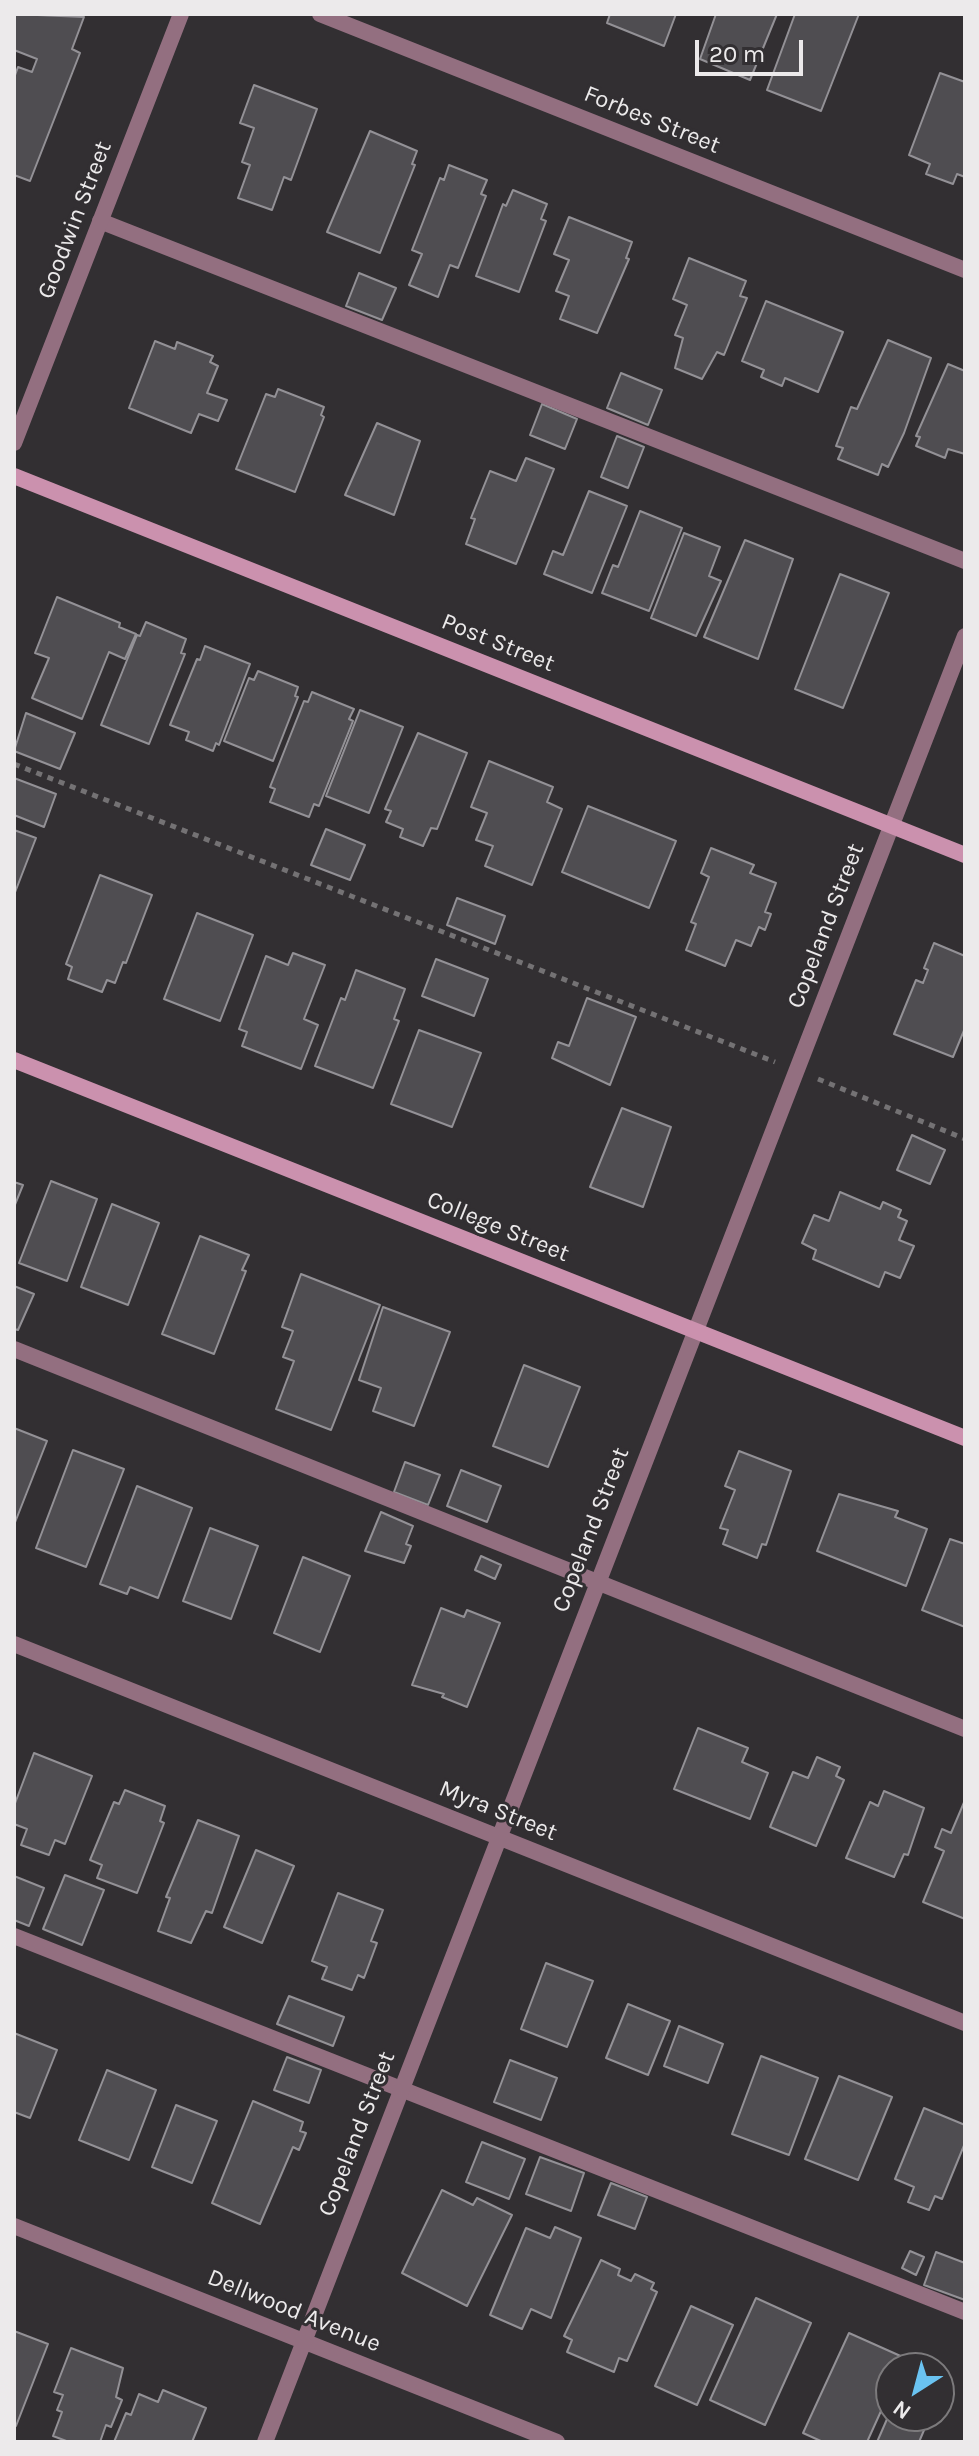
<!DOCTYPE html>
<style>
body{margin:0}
#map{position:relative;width:979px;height:2456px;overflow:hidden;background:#322f32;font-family:Karla,sans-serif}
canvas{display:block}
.frame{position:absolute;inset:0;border:16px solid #eceaeb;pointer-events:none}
.north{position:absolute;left:875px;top:2352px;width:80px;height:80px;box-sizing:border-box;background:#322f32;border:2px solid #7c7a7c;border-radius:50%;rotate:216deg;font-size:22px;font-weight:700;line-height:32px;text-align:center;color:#eceaeb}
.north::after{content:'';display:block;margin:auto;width:28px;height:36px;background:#6ac3f1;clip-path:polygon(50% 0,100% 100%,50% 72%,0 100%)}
.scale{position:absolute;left:695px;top:40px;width:108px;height:36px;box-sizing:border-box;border:4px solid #eceaeb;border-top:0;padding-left:10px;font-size:24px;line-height:28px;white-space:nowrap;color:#eceaeb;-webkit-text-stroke:6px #322f32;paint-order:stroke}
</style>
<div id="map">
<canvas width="979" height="2456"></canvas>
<div class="frame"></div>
<div class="north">N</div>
<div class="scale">20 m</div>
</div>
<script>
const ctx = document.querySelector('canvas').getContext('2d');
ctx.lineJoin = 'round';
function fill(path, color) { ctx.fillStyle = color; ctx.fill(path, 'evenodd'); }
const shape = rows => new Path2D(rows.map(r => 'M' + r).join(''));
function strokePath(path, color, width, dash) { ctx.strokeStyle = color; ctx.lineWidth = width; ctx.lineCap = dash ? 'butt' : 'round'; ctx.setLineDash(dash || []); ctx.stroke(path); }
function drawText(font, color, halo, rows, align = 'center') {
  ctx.font = font + ' Karla,sans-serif'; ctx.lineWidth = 6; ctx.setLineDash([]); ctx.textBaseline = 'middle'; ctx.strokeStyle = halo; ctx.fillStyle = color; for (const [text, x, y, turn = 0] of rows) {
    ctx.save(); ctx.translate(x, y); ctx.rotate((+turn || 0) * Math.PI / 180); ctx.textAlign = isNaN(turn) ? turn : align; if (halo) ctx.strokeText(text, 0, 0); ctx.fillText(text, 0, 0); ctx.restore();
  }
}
const building = shape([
 [14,14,84,17,72,49,80,53,30,181,14,175,14,78,18,67,32,72,37,59,14,50,14,14],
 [610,14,676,14,664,46,607,23,610,14],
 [716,14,777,14,750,80,700,59,716,14],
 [795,14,859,14,821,111,767,90,795,14],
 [940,73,965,82,965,177,957,174,953,184,926,174,930,164,909,155,940,73],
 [254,85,317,109,291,180,284,177,272,210,238,198,250,165,242,162,254,128,240,123,254,85],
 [370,131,417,151,412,164,415,165,380,253,327,232,370,131],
 [449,165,487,180,481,194,486,196,458,268,450,265,438,297,409,285,422,254,412,250,440,178,444,180,449,165],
 [513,190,547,204,541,219,546,221,519,292,476,276,503,204,506,206,513,190],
 [569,217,632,242,626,258,629,259,597,333,560,319,569,296,556,291,569,260,554,254,569,217],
 [689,258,746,281,740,296,747,298,724,355,717,352,702,379,675,368,683,338,675,335,687,305,673,299,689,258],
 [359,273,396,288,382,320,346,306,359,273],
 [766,301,843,332,818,392,785,378,782,386,761,377,764,370,742,361,766,301],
 [888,340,931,358,904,433,888,467,882,464,878,475,838,459,843,448,836,446,851,407,857,409,888,340],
 [155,341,175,349,177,342,213,356,210,362,218,366,207,393,227,400,218,421,199,414,191,433,129,408,155,341],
 [948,364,965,371,965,454,948,449,945,458,916,446,920,437,916,436,948,364],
 [621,373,662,390,648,425,607,408,621,373],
 [278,389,324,407,321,415,324,417,295,492,236,469,266,394,275,397,278,389],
 [542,404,577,419,565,449,530,435,542,404],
 [377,423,420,441,394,515,345,495,377,423],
 [617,436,644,447,628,488,601,477,617,436],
 [526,458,554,469,516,564,466,544,475,519,471,518,490,471,516,481,526,458],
 [589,491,627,506,592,593,544,574,553,551,563,555,589,491],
 [640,511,682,528,649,611,602,593,613,565,618,567,640,511],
 [684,533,720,547,709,576,721,581,696,636,651,618,684,533],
 [745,540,793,559,758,659,704,637,745,540],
 [840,574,889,593,843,708,795,689,840,574],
 [57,597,120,623,119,627,136,634,125,659,109,652,82,719,32,698,49,658,35,653,57,597],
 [146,622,186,639,181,653,185,654,149,744,101,725,137,635,140,636,146,622],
 [205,646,250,664,219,745,216,743,213,751,186,740,189,732,170,725,197,659,200,660,205,646],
 [258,671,298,687,295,696,298,697,273,761,224,741,249,678,254,680,258,671],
 [312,692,354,709,349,719,353,721,319,806,314,804,309,817,270,802,275,789,270,787,304,701,308,702,312,692],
 [360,710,403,727,369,813,326,796,360,710],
 [26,713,75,733,60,769,14,751,26,713],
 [418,733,467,753,437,829,431,828,423,846,400,837,403,829,386,822,391,811,385,809,418,733],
 [489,761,553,787,547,802,562,809,532,885,485,866,493,846,476,840,487,813,471,807,489,761],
 [14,778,56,794,44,827,14,815,14,778],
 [588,806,676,841,649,908,562,872,588,806],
 [326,829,365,845,350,880,311,865,326,829],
 [14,830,36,838,14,895,14,830],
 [711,848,754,865,750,873,776,883,765,912,771,914,765,930,759,927,751,946,736,940,725,966,686,950,696,924,691,922,709,877,701,873,711,848],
 [100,875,152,895,126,963,123,962,115,983,107,980,102,992,68,979,72,967,66,964,100,875],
 [457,898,505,916,495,944,447,925,457,898],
 [197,913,253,935,220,1021,164,999,197,913],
 [934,943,965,956,965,1028,953,1057,894,1034,916,980,923,983,928,970,924,968,934,943],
 [293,953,325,965,304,1019,318,1025,301,1069,242,1046,247,1032,239,1029,266,956,288,965,293,953],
 [436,959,488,979,474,1016,422,996,436,959],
 [356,970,405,989,394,1019,399,1021,373,1088,315,1066,341,998,345,1000,356,970],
 [587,998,636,1017,610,1085,552,1058,558,1042,569,1046,587,998],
 [419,1030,481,1053,452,1127,391,1104,419,1030],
 [622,1108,671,1127,643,1207,590,1187,622,1108],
 [912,1135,945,1150,930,1184,897,1170,912,1135],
 [51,1181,97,1199,67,1281,19,1263,51,1181],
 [14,1182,23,1185,14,1207,14,1182],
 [840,1192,880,1209,883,1202,901,1210,898,1217,907,1221,899,1240,914,1246,900,1278,885,1272,879,1287,813,1259,816,1250,802,1243,814,1215,829,1221,840,1192],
 [112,1204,159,1223,128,1305,81,1287,112,1204],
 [200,1236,249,1255,242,1270,246,1271,214,1354,162,1334,200,1236],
 [301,1274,380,1305,331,1430,276,1409,294,1361,283,1357,293,1331,282,1327,301,1274],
 [14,1286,34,1294,18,1330,14,1329,14,1286],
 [383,1307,450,1332,414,1426,373,1411,381,1388,359,1380,383,1307],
 [524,1365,580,1387,548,1467,493,1446,524,1365],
 [14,1428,47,1441,14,1525,14,1428],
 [73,1450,124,1469,86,1567,36,1548,73,1450],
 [739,1451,791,1471,766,1545,762,1544,757,1558,723,1544,728,1530,720,1528,735,1490,725,1486,739,1451],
 [405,1462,440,1475,428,1505,394,1492,405,1462],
 [461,1470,501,1486,487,1522,447,1506,461,1470],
 [137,1486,192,1508,158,1598,130,1587,127,1594,100,1584,137,1486],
 [839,1494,898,1511,895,1517,927,1529,906,1586,817,1551,839,1494],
 [381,1512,413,1526,406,1544,411,1546,404,1563,365,1551,381,1512],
 [210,1528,258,1546,231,1619,183,1601,210,1528],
 [950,1539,965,1544,965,1627,922,1610,950,1539],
 [481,1556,501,1565,495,1579,475,1570,481,1556],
 [303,1557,350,1576,320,1652,274,1633,303,1557],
 [441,1608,464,1617,467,1610,500,1623,467,1707,442,1697,444,1694,412,1685,441,1608],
 [698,1728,748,1748,742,1762,768,1773,750,1819,674,1789,698,1728],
 [34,1753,92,1776,65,1844,55,1840,49,1855,21,1845,27,1829,14,1824,14,1806,34,1753],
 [817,1757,840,1767,836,1776,844,1780,816,1846,770,1827,793,1772,808,1778,817,1757],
 [125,1790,165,1806,160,1821,164,1823,137,1893,97,1878,102,1865,90,1860,114,1802,119,1804,125,1790],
 [884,1791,924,1808,908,1855,904,1854,894,1877,846,1858,870,1802,878,1806,884,1791],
 [965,1800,965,1919,923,1902,944,1851,935,1847,942,1829,951,1833,965,1800],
 [198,1820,239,1836,212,1913,206,1911,191,1943,158,1931,170,1898,166,1897,198,1820],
 [256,1850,294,1866,262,1943,224,1927,256,1850],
 [65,1875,104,1890,82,1945,43,1929,65,1875],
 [14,1876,44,1888,29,1926,14,1920,14,1876],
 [338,1893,383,1910,371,1941,377,1943,364,1978,358,1975,352,1990,322,1979,327,1967,312,1961,338,1893],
 [546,1963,593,1981,567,2047,521,2029,546,1963],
 [289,1996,344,2017,333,2046,277,2024,289,1996],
 [628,2004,670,2021,648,2075,606,2058,628,2004],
 [679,2026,723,2044,708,2083,664,2066,679,2026],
 [14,2033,57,2050,30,2118,14,2112,14,2033],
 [761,2056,818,2078,789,2155,732,2134,761,2056],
 [287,2057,321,2070,309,2103,274,2090,287,2057],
 [510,2060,557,2078,541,2120,494,2102,510,2060],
 [107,2070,156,2090,129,2160,79,2140,107,2070],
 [839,2076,892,2097,858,2180,805,2159,839,2076],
 [253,2101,303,2122,300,2131,306,2133,299,2150,293,2147,260,2224,212,2203,253,2101],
 [176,2105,217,2121,192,2183,152,2167,176,2105],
 [924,2108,965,2125,965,2143,942,2199,935,2196,929,2210,908,2202,914,2187,895,2179,924,2108],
 [482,2142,525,2159,509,2199,466,2182,482,2142],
 [540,2157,584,2173,571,2211,526,2194,540,2157],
 [611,2183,647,2197,635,2229,598,2215,611,2183],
 [442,2190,473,2205,477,2198,512,2215,467,2306,402,2273,442,2190],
 [555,2227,581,2238,551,2318,531,2309,522,2329,490,2315,526,2228,550,2238,555,2227],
 [910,2251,924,2257,916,2275,902,2268,910,2251],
 [936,2252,965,2263,965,2300,924,2285,936,2252],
 [601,2260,620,2269,618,2275,631,2281,635,2274,654,2283,651,2289,657,2292,627,2361,619,2358,614,2372,567,2352,572,2340,564,2336,601,2260],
 [756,2298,811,2323,765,2425,710,2400,756,2298],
 [691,2306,733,2325,697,2405,655,2386,691,2306],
 [14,2331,48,2344,16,2426,14,2425,14,2331],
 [849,2333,905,2358,900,2368,891,2368,891,2389,867,2442,823,2442,803,2433,849,2333],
 [71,2348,123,2368,116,2397,122,2400,111,2427,106,2425,100,2442,69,2442,53,2436,62,2412,57,2410,63,2395,54,2392,71,2348],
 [163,2390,206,2408,192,2442,114,2442,126,2413,131,2415,139,2394,158,2402,163,2390],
 [891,2410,891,2416,930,2416,919,2442,877,2442,891,2410]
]);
const path = shape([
 [14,764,775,1062],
 [818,1079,965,1139]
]);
const lane = shape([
 [100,221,965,561],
 [14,1349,965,1729],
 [14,1936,965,2312]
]);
const street = shape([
 [320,14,965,270],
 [14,443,181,14],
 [14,1644,965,2023],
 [14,2226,557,2442],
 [265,2442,965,636]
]);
const secondary = shape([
 [14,476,965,855],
 [14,1060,965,1438]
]);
const streetNames = [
 ["Forbes Street",652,120,22],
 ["Goodwin Street",75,220,-69],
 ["Post Street",498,643,22],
 ["Copeland Street",826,926,-69],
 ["College Street",498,1227,22],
 ["Copeland Street",591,1530,-69],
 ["Myra Street",498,1811,22],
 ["Copeland Street",357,2134,-69],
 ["Dellwood Avenue",294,2311,22]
];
fill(building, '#4f4d51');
strokePath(building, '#939196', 2);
strokePath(path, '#747274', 5, [6, 6]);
strokePath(lane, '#936f80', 16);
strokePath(street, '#936f80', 16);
strokePath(secondary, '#cb91ae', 16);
drawText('24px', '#eceaeb', '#322f32', streetNames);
</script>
